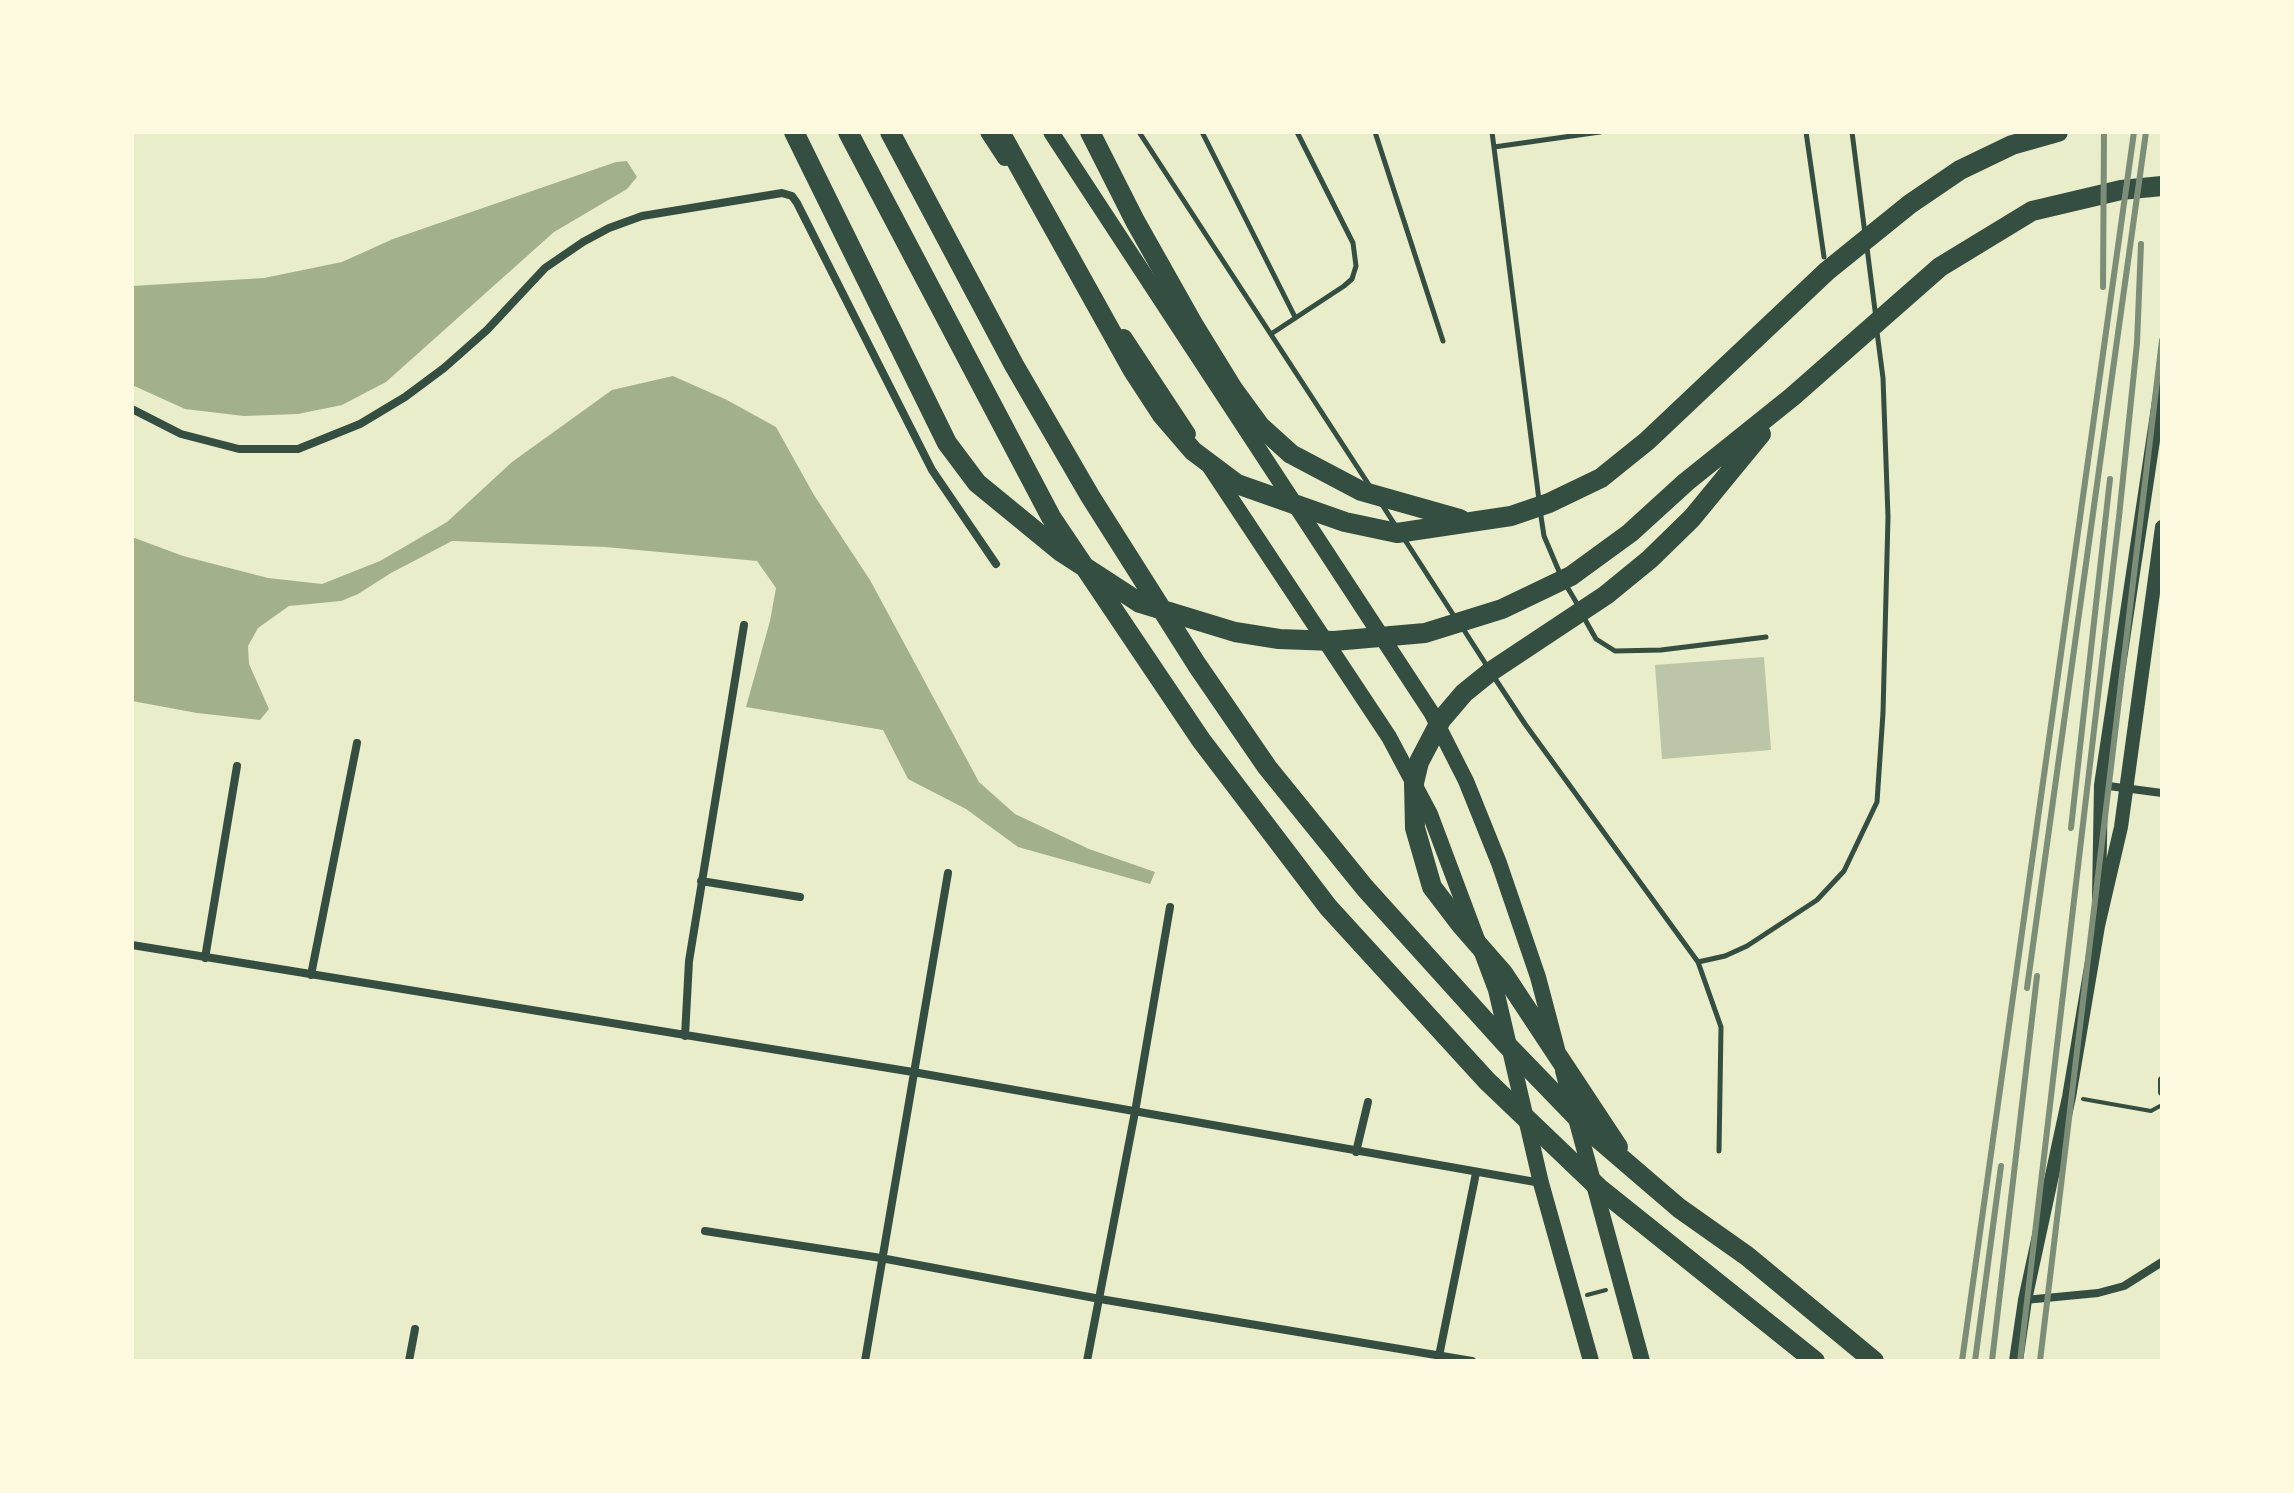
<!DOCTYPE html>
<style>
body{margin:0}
#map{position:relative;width:2294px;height:1493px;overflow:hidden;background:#e9edc9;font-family:Manrope,sans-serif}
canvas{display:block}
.frame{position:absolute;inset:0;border:134px solid #fefae0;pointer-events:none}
</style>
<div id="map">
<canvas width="2294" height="1493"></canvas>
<div class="frame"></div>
</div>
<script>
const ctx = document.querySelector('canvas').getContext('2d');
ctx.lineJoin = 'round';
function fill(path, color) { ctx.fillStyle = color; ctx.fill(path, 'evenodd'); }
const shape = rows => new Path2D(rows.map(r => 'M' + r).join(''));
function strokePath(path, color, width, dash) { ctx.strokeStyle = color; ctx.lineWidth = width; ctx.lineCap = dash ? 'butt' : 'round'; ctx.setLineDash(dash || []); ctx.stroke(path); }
const water = shape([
 [627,161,637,177,627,189,554,232,386,382,342,405,298,414,244,416,185,409,132,385,132,286,264,278,342,262,393,239,616,162],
 [673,376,727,400,776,427,814,495,870,580,979,782,1015,814,1089,849,1155,872,1150,884,1018,847,966,809,908,779,883,730,746,707,770,621,776,588,757,561,605,547,452,541,391,573,358,594,341,601,289,606,258,628,248,646,249,664,269,709,260,720,197,713,132,701,132,537,183,556,268,578,322,584,380,561,447,522,512,462,612,390]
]);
const building = shape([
 [1764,657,1771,750,1662,759,1655,665]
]);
const path = shape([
 [2083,1099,2151,1111,2160,1106],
 [1587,1295,1606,1290]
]);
const service = shape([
 [1139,132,1371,488],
 [1202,132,1295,317],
 [1375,132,1443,341],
 [1492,132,1539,500],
 [1806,132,1824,257],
 [1852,132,1865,234],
 [1494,147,1600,132],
 [1867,248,1876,318],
 [1271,334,1344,286,1352,279,1356,266,1353,243,1297,132],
 [1381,503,1395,525],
 [1540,510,1544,536,1561,576],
 [1403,537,1456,619],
 [1566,585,1579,607],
 [1583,616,1596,639,1615,651,1661,650,1766,637],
 [1462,627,1487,666],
 [1492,674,1525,724,1698,962,1721,1027,1719,1151],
 [1698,962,1725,956,1747,946,1817,900,1844,871,1877,802,1883,713,1888,517,1883,378,1877,332]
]);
const minor = shape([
 [132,409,181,434,239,449,298,449,360,424,405,397,444,368,487,330,545,268,583,242,609,228,642,216,782,193,792,196,797,203,932,470,996,564],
 [2101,785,2162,793],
 [701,881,800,897],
 [132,945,913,1072,1541,1183],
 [205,958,237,766],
 [311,975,357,743],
 [685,1036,689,961,744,625],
 [2162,1080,2162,1092],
 [1356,1152,1368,1102],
 [705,1231,881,1258,1100,1299,1472,1361],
 [2025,1300,2098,1293,2124,1286,2162,1262],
 [409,1361,415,1329],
 [865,1361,948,873],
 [1087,1361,1135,1112,1170,907],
 [1438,1361,1476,1173]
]);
const tertiary = shape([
 [2099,897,2101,785,2162,381],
 [2016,1361,2025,1300,2069,1097,2098,926,2121,827,2162,527]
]);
const secondary = shape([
 [988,132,1005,158],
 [1051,132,1431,712,1466,781,1499,863,1538,977,1557,1049],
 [1124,337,1188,434],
 [1210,467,1389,737,1430,814,1496,990,1541,1183,1591,1361],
 [1563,1071,1642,1361]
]);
const motorway = shape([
 [794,132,947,443,977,483,1060,551,1140,603,1235,632,1279,639,1334,641,1425,633,1502,609,1571,576,1630,533,1686,482,1792,397,1940,267,2032,211,2121,190,2162,186],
 [848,132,1051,517,1201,740,1328,907,1487,1081,1599,1188,1815,1361],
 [890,132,1014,365,1090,496,1197,665,1267,767,1365,888,1506,1044,1594,1135,1679,1208,1747,1256,1874,1361],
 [1000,132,1132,369,1162,415,1193,451,1237,484,1345,522,1397,533,1511,516,1549,503,1601,478,1647,441,1827,271,1910,204,1960,170,2012,145,2058,132],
 [1090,132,1135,221,1193,324,1233,389,1260,426,1291,454,1361,491,1460,519],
 [1618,1147,1503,973,1461,925,1432,887,1415,828,1414,783,1419,762,1441,720,1464,693,1490,672,1606,595,1650,559,1692,518,1761,434]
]);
const rail = shape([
 [2103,287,2104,132],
 [2071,828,2110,479],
 [2027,988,2146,132],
 [1962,1361,2134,132],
 [1975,1361,2001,1166],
 [1992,1361,2037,976],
 [2020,1361,2119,517,2137,343,2141,244],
 [2040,1361,2162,340]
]);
fill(water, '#a3b18a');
fill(building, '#bcc5a7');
strokePath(path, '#344e41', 4);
strokePath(service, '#344e41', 5);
strokePath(minor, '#344e41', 8);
strokePath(tertiary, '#344e41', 14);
strokePath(secondary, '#344e41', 16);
strokePath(motorway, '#344e41', 20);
strokePath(rail, '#7c8e77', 6);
</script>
